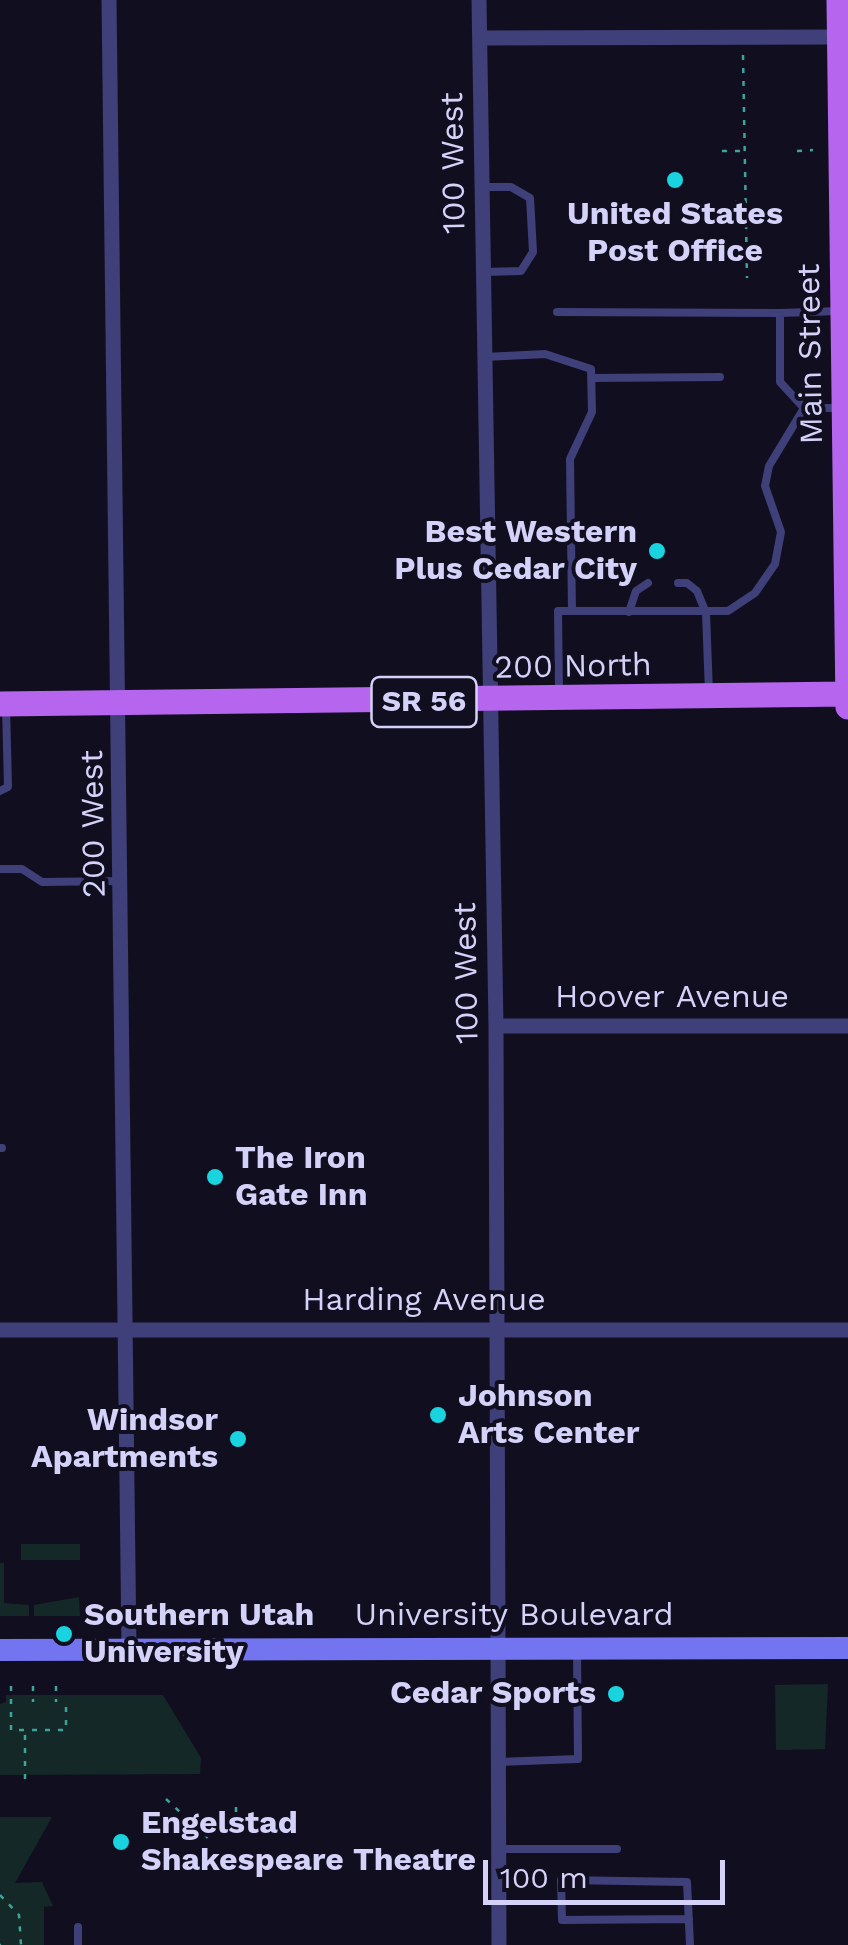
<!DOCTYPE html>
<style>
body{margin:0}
#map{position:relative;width:848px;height:1945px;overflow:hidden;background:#110f1f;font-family:"Work Sans",sans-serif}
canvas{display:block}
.scale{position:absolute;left:483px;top:1860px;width:242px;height:45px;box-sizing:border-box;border:5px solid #d5d2fa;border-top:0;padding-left:12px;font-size:30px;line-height:35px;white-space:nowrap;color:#d5d2fa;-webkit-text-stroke:8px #110f1f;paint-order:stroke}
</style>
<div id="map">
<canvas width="848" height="1945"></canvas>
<div class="scale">100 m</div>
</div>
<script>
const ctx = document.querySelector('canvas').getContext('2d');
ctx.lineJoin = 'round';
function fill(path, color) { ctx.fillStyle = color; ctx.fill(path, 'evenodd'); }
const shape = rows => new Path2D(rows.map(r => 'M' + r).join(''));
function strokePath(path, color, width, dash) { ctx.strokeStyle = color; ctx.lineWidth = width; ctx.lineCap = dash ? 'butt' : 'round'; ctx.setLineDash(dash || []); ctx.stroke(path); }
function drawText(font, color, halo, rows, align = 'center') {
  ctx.font = font + ' "Work Sans",sans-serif'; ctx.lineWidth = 8; ctx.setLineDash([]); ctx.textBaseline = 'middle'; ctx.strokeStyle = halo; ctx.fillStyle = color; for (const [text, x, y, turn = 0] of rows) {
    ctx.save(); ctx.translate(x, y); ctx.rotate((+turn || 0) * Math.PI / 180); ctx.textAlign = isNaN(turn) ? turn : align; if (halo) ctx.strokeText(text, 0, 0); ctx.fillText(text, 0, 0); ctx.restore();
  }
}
const green = shape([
 [21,1544,80,1544,80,1560,21,1560],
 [0,1563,4,1563,4,1603,29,1605,29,1616,0,1616],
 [79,1597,80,1616,34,1616,34,1605],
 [828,1684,825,1749,776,1750,775,1685],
 [6,1695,163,1695,201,1758,200,1774,0,1775,0,1704,6,1702],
 [0,1817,52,1817,15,1883,42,1882,53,1906,44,1907,44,1945,0,1945]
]);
const path = shape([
 [743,55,747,278],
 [722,151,743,151],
 [797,151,813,150],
 [735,202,744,202],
 [11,1686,11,1730,66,1730,66,1702],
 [33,1686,33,1702],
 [56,1686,56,1702],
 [25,1779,25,1732],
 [166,1799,209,1839],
 [221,1807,221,1816],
 [236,1807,236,1816],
 [0,1895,19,1915,21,1945],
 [0,1945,1,1945]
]);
const lane = shape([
 [482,187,511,187,530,198,533,252,521,271,484,272],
 [557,312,780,313],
 [485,357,545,354,591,369,592,412,570,459,572,611],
 [592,378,720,377],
 [804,408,780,382,780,313,839,311],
 [678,583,687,583,697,591,706,613,709,693],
 [629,612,636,591,648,583],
 [559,691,558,611,728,611,755,593,775,564,781,532,765,486,769,466,804,408,838,408],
 [0,791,8,787,6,706],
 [0,869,22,869,42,882,121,881],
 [0,1148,2,1148],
 [497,1762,578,1759,577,1650],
 [497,1849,617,1849],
 [689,1919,562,1920,561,1880,687,1882,690,1945],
 [78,1927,78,1945]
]);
const street = shape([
 [109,0,129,1648],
 [479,0,496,1026,499,1945],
 [480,38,839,37],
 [496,1026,848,1026],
 [0,1330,848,1330]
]);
const secondary = shape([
 [0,1650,848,1648]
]);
const primary = shape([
 [839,0,848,707],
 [0,704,848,694]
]);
const markers = [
 [675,180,10,"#19d3df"],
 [657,551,10,"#19d3df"],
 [215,1177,10,"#19d3df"],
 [438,1415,10,"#19d3df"],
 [238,1439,10,"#19d3df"],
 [64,1634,10,"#19d3df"],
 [616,1694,10,"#19d3df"],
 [121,1842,10,"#19d3df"]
];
const shields = [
 [424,702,105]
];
const shieldNames = [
 ["SR 56",424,702]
];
const streetNames = [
 ["100 West",454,163,-91],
 ["Main Street",811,354,-91],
 ["200 North",573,667,-1],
 ["200 West",94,824,-91],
 ["100 West",467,973,-91],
 ["Hoover Avenue",672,998],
 ["Harding Avenue",424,1301],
 ["University Boulevard",514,1616]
];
const poiNames = [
 ["United States",675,215,"center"],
 ["Post Office",675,252,"center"],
 ["Best Western",637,533,"right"],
 ["Plus Cedar City",637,570,"right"],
 ["The Iron",235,1159],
 ["Gate Inn",235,1196],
 ["Johnson",458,1397],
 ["Arts Center",458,1434],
 ["Windsor",218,1421,"right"],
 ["Apartments",218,1458,"right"],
 ["Southern Utah",84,1616],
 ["University",84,1653],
 ["Cedar Sports",596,1694,"right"],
 ["Engelstad",141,1824],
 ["Shakespeare Theatre",141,1861]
];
fill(green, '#132827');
strokePath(path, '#3ba59b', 2.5, [5, 8]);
strokePath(lane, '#3f3f79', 8);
strokePath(street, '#3f3f79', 15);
strokePath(secondary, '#7375f0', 22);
strokePath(primary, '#b665ee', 25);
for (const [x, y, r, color] of markers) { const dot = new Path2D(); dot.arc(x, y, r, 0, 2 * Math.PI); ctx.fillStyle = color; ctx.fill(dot); strokePath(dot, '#110f1f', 4); }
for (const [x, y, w] of shields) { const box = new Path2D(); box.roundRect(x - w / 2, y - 25, w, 50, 8); ctx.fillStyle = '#110f1f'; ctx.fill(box); strokePath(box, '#d5d2fa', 2.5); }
drawText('bold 30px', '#d5d2fa', null, shieldNames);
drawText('32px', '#d5d2fa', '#110f1f', streetNames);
drawText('bold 32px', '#d5d2fa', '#110f1f', poiNames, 'left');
</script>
